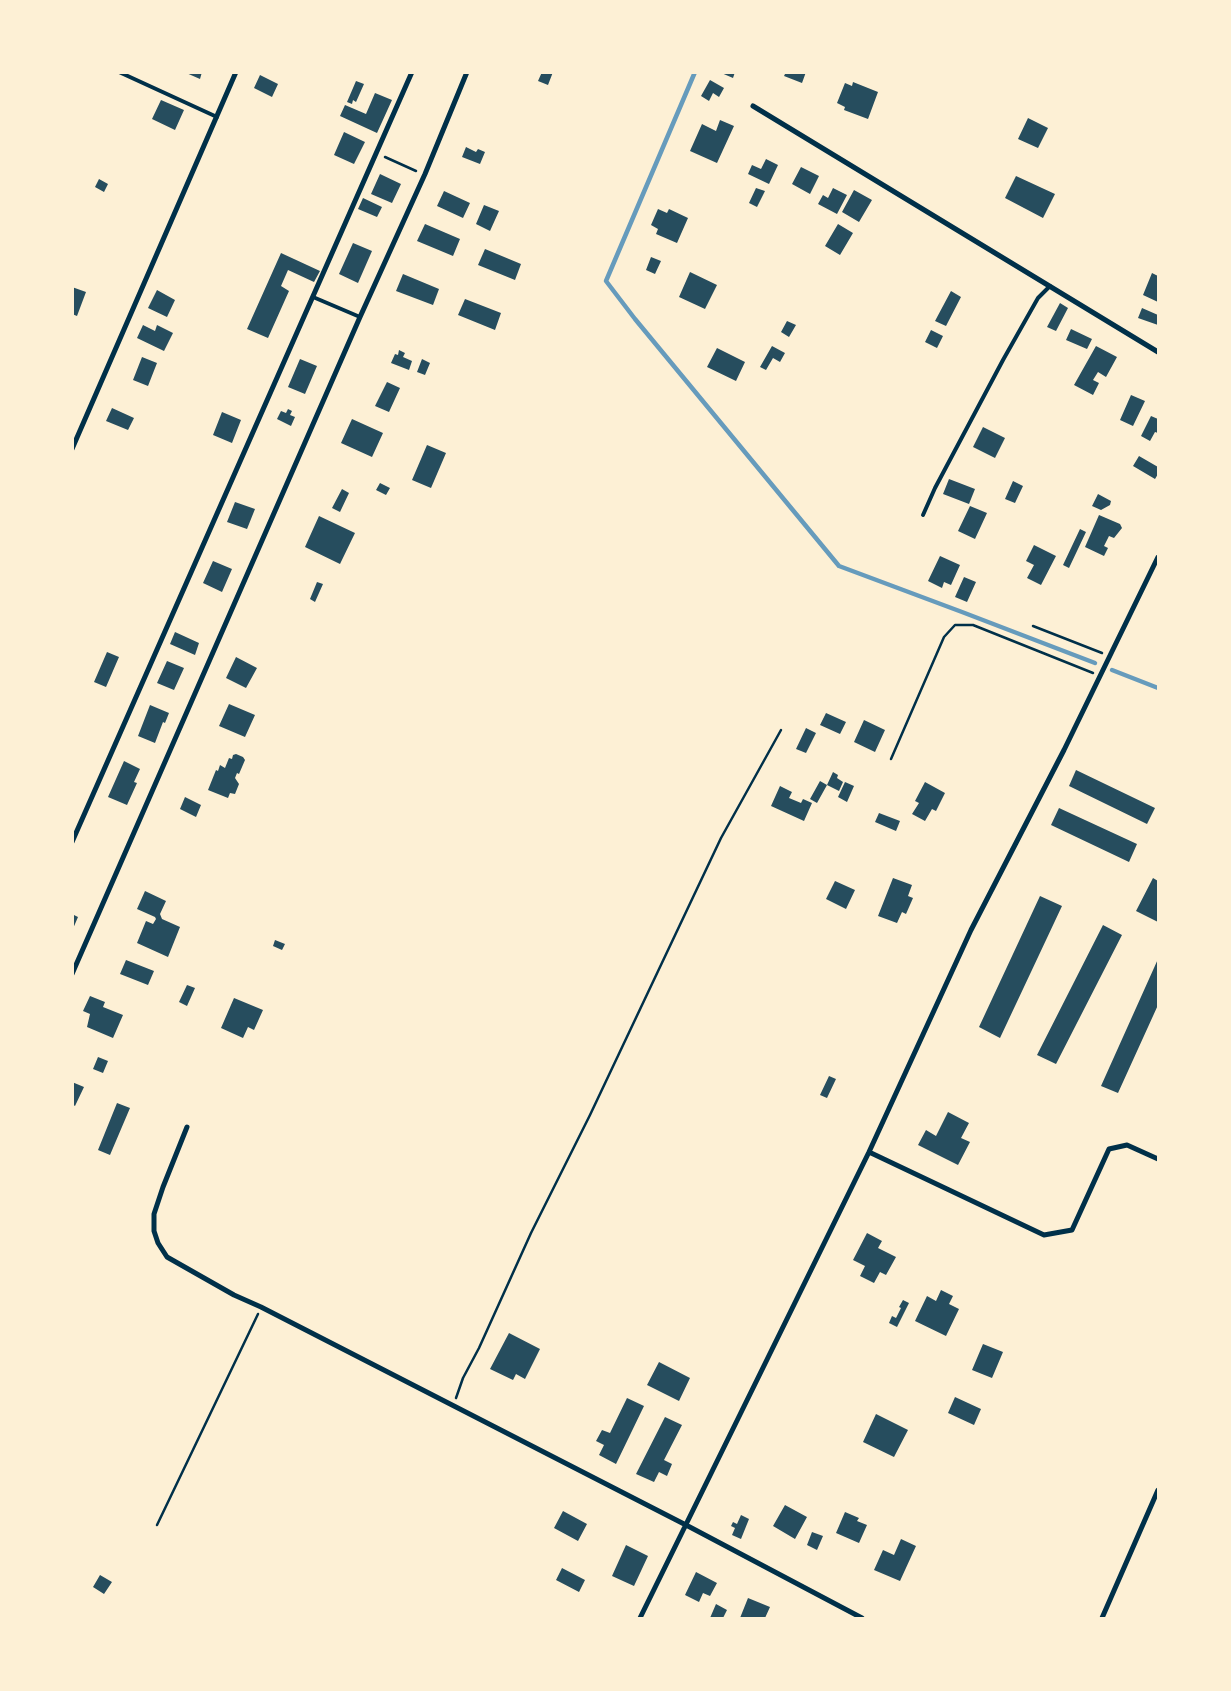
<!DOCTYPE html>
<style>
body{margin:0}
#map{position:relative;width:1231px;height:1691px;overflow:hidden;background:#fdf0d5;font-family:"Noto Sans",sans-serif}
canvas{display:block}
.frame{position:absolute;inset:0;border:74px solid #fdf0d5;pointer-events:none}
</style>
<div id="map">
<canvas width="1231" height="1691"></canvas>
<div class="frame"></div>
</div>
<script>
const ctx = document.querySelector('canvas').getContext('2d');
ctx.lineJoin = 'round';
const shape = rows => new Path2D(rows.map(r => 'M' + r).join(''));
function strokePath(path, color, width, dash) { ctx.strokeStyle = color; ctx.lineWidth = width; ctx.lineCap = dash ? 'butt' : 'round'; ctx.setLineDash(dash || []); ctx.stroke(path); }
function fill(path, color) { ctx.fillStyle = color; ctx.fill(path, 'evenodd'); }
const stream = shape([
 [695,72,606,281,635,319,839,566,962,612,1095,663],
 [1112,670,1158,688]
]);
const building = shape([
 [184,72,202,72,200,79],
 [542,72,553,72,548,85,538,81],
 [719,72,735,72,733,78],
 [786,72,806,72,802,83,784,76],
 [260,75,278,84,272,97,254,88],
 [710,80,724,88,719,97,713,93,709,101,701,96],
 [356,81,364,84,356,102,353,100,352,104,347,102],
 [853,82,878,92,868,119,844,110,845,107,837,103,845,83,852,86],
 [375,93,392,100,377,133,340,116,345,105,366,114],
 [161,100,184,110,175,130,152,119],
 [1028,118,1048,128,1038,148,1018,139],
 [720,120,734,126,717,163,690,151,702,124,716,131],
 [344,132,365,142,354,164,334,155],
 [466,147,476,152,478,149,485,152,480,164,462,157],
 [766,159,778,165,769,184,748,174,752,165,761,169],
 [801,167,819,176,810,194,792,184],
 [380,174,401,184,392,203,371,194],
 [1016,176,1055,194,1043,218,1005,198],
 [99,179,108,184,104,192,95,187],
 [756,188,765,191,757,207,749,203],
 [833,188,847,195,837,214,818,204,823,195,828,198],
 [854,190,872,200,859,222,842,212],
 [444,191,470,203,463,218,437,206],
 [363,198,382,207,377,217,358,209],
 [484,205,499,211,490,231,476,224],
 [658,209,667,213,669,209,688,218,677,243,656,234,658,229,651,225],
 [425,224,460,239,453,256,417,241],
 [838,224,853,233,840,255,825,246],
 [353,243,372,251,358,283,339,274],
 [485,249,521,264,515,280,478,265],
 [281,253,320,271,314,282,288,270,281,286,289,291,268,338,247,329],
 [651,257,661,261,655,274,646,270],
 [690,272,717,285,705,309,679,297],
 [1152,273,1158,276,1158,302,1143,295],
 [403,274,439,289,433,305,396,291],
 [72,287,86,292,77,316,72,314],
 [157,290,175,300,167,317,148,308],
 [951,291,961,297,946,326,935,321],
 [465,299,501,313,495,330,458,315],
 [1060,303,1068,308,1056,331,1047,327],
 [1142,308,1158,315,1158,325,1138,318],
 [787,321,796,325,789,337,781,332],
 [143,325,155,331,157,325,173,333,164,351,137,338],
 [1071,329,1092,339,1087,349,1066,340],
 [931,330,943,336,937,348,925,342],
 [772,346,785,353,780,362,773,358,766,370,760,367],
 [1096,346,1117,357,1106,377,1098,372,1093,380,1099,383,1093,395,1074,385],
 [717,348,745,362,736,381,707,367],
 [399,350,405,353,403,357,412,361,409,370,391,363,395,354,398,355],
 [142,357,157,363,148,386,133,380],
 [300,359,317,366,305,394,288,387],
 [422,359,430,363,425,375,417,372],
 [387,382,400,388,389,412,375,406],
 [1131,395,1145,401,1133,426,1120,420],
 [112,408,134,418,128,430,106,421],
 [288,409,292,411,290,415,295,417,291,426,277,419,281,411,286,413],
 [222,412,241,420,232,443,213,435],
 [1151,416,1158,419,1158,433,1155,432,1150,441,1141,436],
 [352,419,383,433,372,457,341,443],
 [983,427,1005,438,995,458,973,447],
 [427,445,446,453,431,488,412,480],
 [1139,456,1158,467,1158,474,1155,479,1133,466],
 [949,479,975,489,969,504,943,494],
 [1013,481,1023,486,1015,503,1005,499],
 [380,483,390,488,386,495,376,490],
 [342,489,349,493,340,512,332,508],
 [1098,494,1111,501,1110,505,1101,510,1092,506],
 [235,502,255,509,247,529,227,522],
 [970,506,987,513,975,539,958,531],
 [1099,515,1120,524,1122,528,1114,538,1109,536,1104,546,1108,548,1104,556,1085,547],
 [319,516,355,533,340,564,305,547],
 [1080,529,1086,532,1069,568,1063,565],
 [1034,545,1056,556,1041,585,1027,578,1034,565,1026,561],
 [940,556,960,565,951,585,944,582,942,588,928,581],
 [213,561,232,569,222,592,203,583],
 [964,577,976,582,967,602,955,597],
 [317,582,323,584,315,602,310,599],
 [175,632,199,643,195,655,170,644],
 [107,652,119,657,106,687,94,682],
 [236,657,257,668,246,688,226,678],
 [167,661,184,668,174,690,157,683],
 [229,704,255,715,245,737,219,726],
 [150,705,169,713,165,723,163,722,155,743,138,736],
 [826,713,846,722,840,734,820,725],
 [864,720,885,730,875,752,854,742],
 [806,728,816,733,806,753,796,749],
 [236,754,243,757,245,760,239,774,237,773,235,778,239,784,235,794,230,793,228,798,208,790,216,770,218,771,220,765,225,768,229,758,232,759,233,755],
 [124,761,140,769,134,782,137,783,127,805,108,797],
 [1076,770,1155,808,1147,824,1069,786],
 [833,772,838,775,837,778,843,782,839,791,827,785],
 [820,781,827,785,817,803,810,799],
 [845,782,854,786,847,802,838,797],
 [925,782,945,793,936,811,932,809,925,821,912,814,919,803,915,801],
 [780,786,792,792,789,798,801,803,803,799,812,803,804,821,771,806],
 [185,797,201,805,196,817,180,809],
 [1059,808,1137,844,1129,862,1051,825],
 [879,813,900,821,896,831,875,822],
 [893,878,912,885,908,896,913,898,906,914,902,912,897,923,878,916],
 [1153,878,1158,881,1158,922,1136,911],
 [835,881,855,890,846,909,826,899],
 [145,891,166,901,160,914,162,919,180,927,168,957,137,943,146,921,153,924,156,919,155,917,137,909],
 [1040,896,1062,906,1000,1038,979,1027],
 [72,914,78,917,72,931],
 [1103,925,1122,935,1056,1064,1037,1055],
 [275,940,285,944,282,950,273,946],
 [1158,959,1158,1005,1118,1093,1101,1086],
 [126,960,154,971,148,985,120,974],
 [187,985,195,988,187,1006,179,1002],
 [90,996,105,1002,103,1007,123,1015,113,1038,87,1027,90,1014,83,1011],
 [234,998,263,1010,254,1030,248,1027,243,1038,221,1028],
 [98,1057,108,1061,103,1073,93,1069],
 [829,1076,836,1079,827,1098,820,1095],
 [72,1082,84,1087,75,1106,72,1104],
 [117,1103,130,1108,110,1155,98,1150],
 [948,1112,969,1123,961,1138,970,1142,958,1165,918,1145,926,1130,936,1136],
 [867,1233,882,1241,878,1248,896,1257,886,1275,880,1272,874,1283,860,1276,865,1266,853,1260],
 [941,1290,953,1296,949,1304,959,1309,946,1336,915,1321,927,1296,936,1301],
 [903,1300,909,1303,897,1327,889,1323,892,1316,896,1318,901,1308,899,1307],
 [509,1333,540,1349,525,1379,516,1374,513,1380,490,1369],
 [983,1344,1003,1352,992,1378,972,1370],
 [659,1362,690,1378,679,1401,647,1385],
 [955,1397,981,1409,974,1425,948,1413],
 [627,1398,644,1406,616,1464,599,1455,604,1445,596,1441,602,1430,610,1433],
 [876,1414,908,1430,894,1457,863,1442],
 [665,1417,682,1425,664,1460,672,1464,667,1476,659,1472,654,1482,636,1474],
 [785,1505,807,1517,795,1539,773,1526],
 [563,1511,587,1524,578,1541,554,1528],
 [845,1512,859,1518,857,1521,867,1525,859,1543,836,1533],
 [741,1515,749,1519,741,1539,732,1535,735,1528,731,1526,733,1522,737,1524],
 [812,1532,823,1536,817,1550,807,1545],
 [901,1539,916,1546,900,1581,874,1570,883,1550,894,1555],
 [626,1545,648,1556,634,1586,612,1576],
 [562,1568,585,1580,579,1592,556,1580],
 [696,1572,717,1583,710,1596,703,1593,699,1602,685,1595],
 [100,1575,112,1582,104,1594,93,1587],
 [748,1598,770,1607,765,1618,740,1618],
 [716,1604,727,1610,723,1618,710,1618]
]);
const path = shape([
 [385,157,416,171],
 [1033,626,1102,653],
 [891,759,944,637,955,625,973,625,1093,673],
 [456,1398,463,1378,479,1348,531,1233,590,1115,721,838,781,730],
 [157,1525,258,1314]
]);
const service = shape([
 [119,72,217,117],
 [313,297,360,317],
 [923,515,935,488,1003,360,1038,298,1050,286]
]);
const minor = shape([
 [753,106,1158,352],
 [72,449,236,72],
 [72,842,412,72],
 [72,974,360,317,425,174,467,72],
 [187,1127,163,1187,154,1214,154,1231,158,1243,167,1257,234,1295,261,1307,686,1525,862,1618],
 [869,1152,1044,1235,1072,1230,1109,1149,1127,1145,1158,1159],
 [640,1618,869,1152,971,930,1064,750,1158,557],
 [1102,1618,1158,1490]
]);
strokePath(stream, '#669bbc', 4.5);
fill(building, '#264d5e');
strokePath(path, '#003049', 2.5);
strokePath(service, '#003049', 4);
strokePath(minor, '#003049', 5);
</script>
